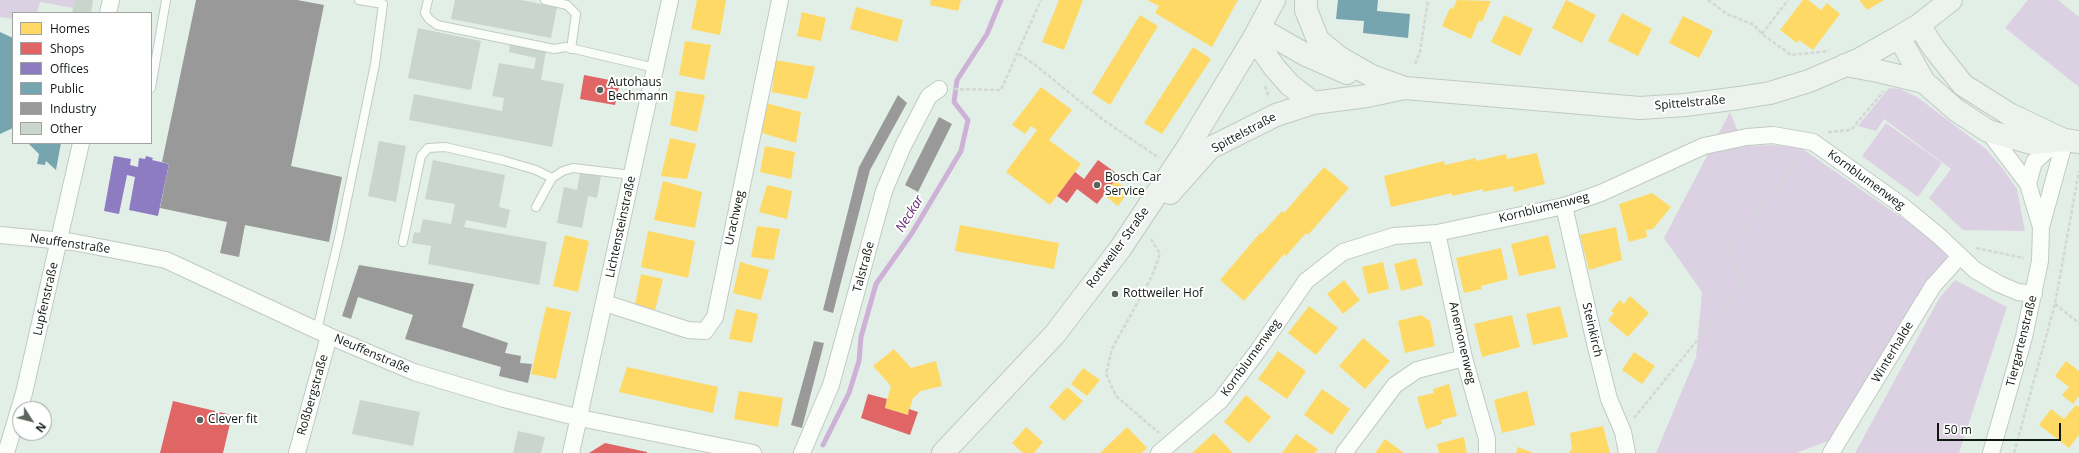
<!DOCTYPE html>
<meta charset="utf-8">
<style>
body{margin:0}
#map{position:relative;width:2079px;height:453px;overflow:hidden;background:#e2efe6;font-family:"Open Sans",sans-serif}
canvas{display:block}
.legend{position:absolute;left:12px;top:12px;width:140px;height:132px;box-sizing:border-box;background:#fff;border:1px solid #9fa3a0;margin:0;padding:5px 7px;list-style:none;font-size:12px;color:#101812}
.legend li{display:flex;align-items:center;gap:8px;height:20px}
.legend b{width:20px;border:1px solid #9fa3a0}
.north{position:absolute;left:12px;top:401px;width:40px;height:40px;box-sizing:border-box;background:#fff;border:1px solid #9fa3a0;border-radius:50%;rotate:126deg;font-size:11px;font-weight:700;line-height:16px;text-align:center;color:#101812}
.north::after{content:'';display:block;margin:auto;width:14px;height:18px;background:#5a635c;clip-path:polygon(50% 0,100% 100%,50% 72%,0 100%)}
.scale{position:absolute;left:1937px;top:423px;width:124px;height:18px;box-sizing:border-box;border:2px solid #101812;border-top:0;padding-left:5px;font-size:12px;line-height:14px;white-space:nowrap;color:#101812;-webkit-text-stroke:3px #fff;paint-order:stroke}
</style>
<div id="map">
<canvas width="2079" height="453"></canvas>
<ul class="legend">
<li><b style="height:11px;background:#ffd966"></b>Homes</li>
<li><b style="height:11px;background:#e06666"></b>Shops</li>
<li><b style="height:11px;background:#8e7cc3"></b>Offices</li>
<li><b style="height:11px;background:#76a5af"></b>Public</li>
<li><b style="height:11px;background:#999"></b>Industry</li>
<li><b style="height:11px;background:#cad5cd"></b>Other</li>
</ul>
<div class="north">N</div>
<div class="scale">50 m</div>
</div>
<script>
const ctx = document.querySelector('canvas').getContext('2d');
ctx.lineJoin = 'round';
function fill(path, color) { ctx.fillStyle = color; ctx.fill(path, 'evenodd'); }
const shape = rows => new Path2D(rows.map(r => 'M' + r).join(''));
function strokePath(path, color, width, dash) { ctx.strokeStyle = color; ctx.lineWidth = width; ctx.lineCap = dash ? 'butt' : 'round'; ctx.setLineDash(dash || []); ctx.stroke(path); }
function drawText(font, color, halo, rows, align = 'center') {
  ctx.font = font + ' "Open Sans",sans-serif'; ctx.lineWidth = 4; ctx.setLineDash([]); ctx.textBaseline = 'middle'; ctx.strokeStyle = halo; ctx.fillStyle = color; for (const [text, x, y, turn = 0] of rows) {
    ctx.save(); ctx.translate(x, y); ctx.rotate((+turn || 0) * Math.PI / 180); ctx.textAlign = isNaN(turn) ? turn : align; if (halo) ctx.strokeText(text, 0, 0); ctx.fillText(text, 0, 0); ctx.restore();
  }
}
const green = shape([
 [0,0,75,0,73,8,40,2,37,13,13,13,13,19,0,17],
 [2028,0,2058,0,2079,17,2079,87,2005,28],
 [1889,88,1900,89,1917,97,1986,149,2003,169,2017,189,2025,231,1963,230,1929,198,1951,169,1884,119,1876,131,1858,126],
 [1730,112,1744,146,1777,145,1801,148,1944,247,1947,257,1834,439,1796,453,1656,453,1696,357,1702,292,1664,238],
 [1886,123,1942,163,1918,197,1862,156],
 [1955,280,2007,307,1959,453,1855,453,1940,297]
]);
const homes = shape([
 [697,0,726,0,720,35,691,29],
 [931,0,961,0,958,11,930,5],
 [1059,0,1083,0,1064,50,1042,42],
 [1147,0,1238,0,1212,47,1155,13,1159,6],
 [1457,0,1491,1,1482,22,1479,20,1471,39,1442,26,1450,8,1453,9],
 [1566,0,1596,15,1582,43,1552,28],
 [1803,0,1808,0,1821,10,1827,3,1840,14,1813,50,1799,40,1797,43,1780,30],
 [1859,0,1884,0,1867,10],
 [856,7,903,20,897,42,850,29],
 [802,12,826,18,821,41,797,36],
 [1622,13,1652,29,1638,56,1608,41],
 [1140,15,1158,26,1110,105,1092,93],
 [1504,15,1533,29,1520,56,1491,42],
 [1683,16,1713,31,1699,58,1669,43],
 [685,41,711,45,704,80,679,75],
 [1193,47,1211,59,1162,134,1144,123],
 [775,60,815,67,807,99,772,92],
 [1041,87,1072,110,1049,140,1081,164,1050,205,1006,172,1037,130,1031,126,1025,134,1012,125],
 [676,91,705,95,697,132,670,125],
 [765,103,801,112,796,143,762,133],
 [670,138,696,144,687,179,661,176],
 [765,146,795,152,791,179,760,172],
 [1537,153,1545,184,1514,192,1513,186,1483,192,1483,189,1452,196,1452,193,1391,207,1384,176,1444,161,1445,165,1476,158,1476,161,1506,154,1507,159],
 [1324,167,1349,188,1308,235,1306,233,1286,256,1284,254,1244,301,1220,280,1260,233,1261,234,1282,211,1284,213],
 [1115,180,1129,191,1118,206,1104,195],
 [663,181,702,192,695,228,654,220],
 [767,185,792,191,787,219,759,212],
 [1652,193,1671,207,1653,229,1646,230,1647,237,1629,242,1619,204],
 [960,225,1059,243,1054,269,955,251],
 [757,226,780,229,774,260,751,257],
 [1616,227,1622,260,1589,270,1580,235],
 [648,231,695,241,688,278,641,267],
 [565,235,589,241,578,292,553,286],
 [1548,235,1556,268,1519,276,1511,244],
 [1501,248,1508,279,1481,286,1482,289,1464,293,1456,258],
 [1416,258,1423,285,1401,291,1394,264],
 [740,262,769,270,761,300,733,293],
 [1383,262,1389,289,1368,294,1362,267],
 [641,274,663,279,655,310,635,305],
 [1344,280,1360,300,1343,314,1327,294],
 [1630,296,1649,313,1628,337,1608,320,1614,313,1611,311,1620,300,1624,304],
 [1309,306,1338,328,1316,355,1288,333],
 [1560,306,1568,337,1533,345,1526,314],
 [546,307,571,312,556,379,531,374],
 [736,309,758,314,752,343,729,339],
 [1421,315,1430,321,1435,346,1405,353,1398,321],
 [1512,315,1520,347,1482,357,1474,324],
 [1363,338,1390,361,1365,389,1339,366],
 [894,349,911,368,936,361,942,386,921,391,913,398,908,415,885,408,891,386,873,366],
 [1278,351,1306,371,1287,399,1258,379],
 [1634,352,1655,366,1642,384,1622,370],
 [2066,361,2079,371,2079,396,2073,404,2062,395,2069,387,2055,376],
 [627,367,718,387,713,413,619,392],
 [1083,368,1100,380,1087,396,1071,384],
 [1449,384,1457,416,1441,420,1442,424,1426,429,1417,397,1434,393,1433,389],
 [1067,387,1083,401,1064,421,1049,407],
 [1322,389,1350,409,1332,435,1304,415],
 [739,391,783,398,778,427,734,419],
 [1527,391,1535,425,1502,433,1494,400],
 [1246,395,1271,417,1249,443,1224,422],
 [2076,405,2079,407,2079,435,2069,448,2039,425,2051,409,2064,419],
 [1603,426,1610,453,1569,453,1572,448,1570,433],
 [1026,427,1043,442,1034,453,1023,453,1012,443],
 [1127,427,1147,448,1142,453,1100,453],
 [1214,433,1233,453,1192,453],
 [1296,434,1318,449,1315,453,1282,453],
 [1464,437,1467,453,1439,453,1437,444],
 [1385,439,1404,453,1375,453],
 [1518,447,1533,453,1516,453]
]);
const shops = shape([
 [584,75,620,82,615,105,580,99],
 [1098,160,1119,175,1097,204,1077,189,1067,203,1057,196,1075,172,1084,179],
 [868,394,887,399,885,408,908,415,909,409,918,412,910,435,861,418],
 [173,401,232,415,223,453,160,453],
 [605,443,647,452,647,453,589,453]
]);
const offices = shape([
 [114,156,131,159,130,165,138,167,139,158,145,159,146,156,153,158,152,160,169,164,158,216,129,210,135,177,127,175,119,214,104,211]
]);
const public = shape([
 [1338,0,1378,0,1377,11,1410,14,1408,38,1363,33,1364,21,1336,19],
 [0,32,13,38,13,128,0,134],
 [28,143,61,143,56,170,46,161,45,165,37,164,39,154]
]);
const industry = shape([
 [196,0,297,0,324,5,291,166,342,177,329,242,245,225,239,257,220,253,227,222,160,208,169,164,162,162],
 [898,95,907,103,870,170,833,313,823,310,859,167],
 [939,117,952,124,918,192,905,185],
 [359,265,474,284,462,327,508,343,505,353,521,356,520,363,532,364,528,383,499,376,501,367,405,339,413,315,358,297,351,319,342,316],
 [814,341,824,343,802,428,791,425]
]);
const stream = shape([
 [823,445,849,393,859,361,861,337,876,284,912,233,961,151,968,120,954,102,957,80,987,34,1001,0]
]);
const building = shape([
 [75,0,93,0,91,13,72,13],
 [455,0,521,0,557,7,551,38,451,19],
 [418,28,481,41,471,90,408,78],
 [510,44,546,51,541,80,564,84,552,147,409,120,414,94,502,111,504,98,492,96,499,63,534,69,536,58,509,52],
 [379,141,406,146,396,202,368,196],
 [433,160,505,175,499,207,510,210,506,228,466,220,464,227,547,242,539,285,428,264,431,246,412,243,414,232,420,233,423,219,451,224,455,204,425,199],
 [580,173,601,176,597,198,588,196,582,228,557,223,564,187,577,190],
 [360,400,420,412,413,446,352,434],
 [518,431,545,437,541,453,513,453]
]);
const path = shape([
 [1708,0,1727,14,1754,25,1762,34,1791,55,1829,51],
 [1762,34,1788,0],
 [1019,54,1034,64,1102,119,1159,158],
 [1415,64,1420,52,1428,0],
 [1265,86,1269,98],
 [954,89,1001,90,1041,0],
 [1828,132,1851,130,1884,91],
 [1151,239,1160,254,1152,276,1112,349,1106,374,1116,396,1159,433],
 [1976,248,2024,258],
 [2055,304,2079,323],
 [1634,418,1743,284,1728,248,1802,156],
 [2014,453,2055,304,2079,171]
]);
const lane = shape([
 [428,0,425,13,429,19,437,25,554,49,566,47,655,68],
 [545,0,567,5,576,14,571,49],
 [151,88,166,0],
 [536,207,552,178,563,171,573,168,632,175],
 [403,242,421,156,428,148,445,147,502,160,536,170,552,178],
 [317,330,339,238,375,64,383,4,359,0]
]);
const street = shape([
 [108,13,111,0],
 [1988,131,2028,184,2041,227],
 [2028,184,2034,162,2046,151,2062,142],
 [1564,206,1595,343,1609,399,1623,432,1627,453],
 [1437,233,1464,358,1487,439,1487,453],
 [0,235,73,242,166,260,329,336,414,372,504,399,580,418,753,453],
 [605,303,688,330,705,331,715,317,780,0],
 [6,453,24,393,81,143],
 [297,453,329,336],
 [571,453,670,0],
 [802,453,831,385,884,191,903,146,929,96,939,89],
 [1159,453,1220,401,1257,352,1306,281,1343,252,1394,236,1437,233,1564,206,1601,193,1704,146,1747,137,1773,135,1813,142,1900,204,1939,236,1975,270,1999,284,2018,292,2034,294],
 [1344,453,1395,385,1417,370,1464,358],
 [1831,453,1933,286,1960,256],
 [1991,453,2024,337,2040,261,2041,227,2065,140]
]);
const secondary = shape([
 [1306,0,1306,10,1318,40,1340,58,1372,76,1405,88,1640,108,1685,105,1739,98,1770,93,1809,81,1860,59,1899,37,1919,25,1951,0],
 [1919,25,1933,47,1963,85,2009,114,2064,140],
 [1259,28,1306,55,1347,73],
 [1899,37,1924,82,1956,110,1988,131,2031,143,2065,140,2079,142],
 [1254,38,1274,67,1290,85,1313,103],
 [1845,65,1878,71,1924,82],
 [1170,193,1210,148,1276,115,1313,103,1367,96,1405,88],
 [943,453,1055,334,1120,249,1188,147,1254,38,1274,0]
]);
const markers = [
 [600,90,4,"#5a635c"],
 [1097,185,4,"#5a635c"],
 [1115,294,4,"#5a635c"],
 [200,420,4,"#5a635c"]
];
const poiNames = [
 ["Autohaus",608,83],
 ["Bechmann",608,97],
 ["Bosch Car",1105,178],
 ["Service",1105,192],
 ["Rottweiler Hof",1123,294],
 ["Clever fit",208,420]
];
const streetNames = [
 ["Spittelstraße",1690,103,-5],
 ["Spittelstraße",1244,133,-28],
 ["Kornblumenweg",1866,180,36],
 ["Kornblumenweg",1544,208,-14],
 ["Urachweg",735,218,-78],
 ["Lichtensteinstraße",621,227,-78],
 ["Neuffenstraße",70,244,8],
 ["Rottweiler Straße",1118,248,-54],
 ["Talstraße",864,267,-75],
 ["Lupfenstraße",46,299,-77],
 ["Steinkirch",1592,330,77],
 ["Tiergartenstraße",2022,341,-76],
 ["Anemonenweg",1462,343,77],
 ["Winterhalde",1893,352,-59],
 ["Neuffenstraße",372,354,23],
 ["Kornblumenweg",1251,358,-54],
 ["Roßbergstraße",313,395,-74]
];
const waterNames = [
 ["Neckar",910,214,-58]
];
fill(green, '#dcd1e2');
fill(homes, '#ffd966');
fill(shops, '#e06666');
fill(offices, '#8e7cc3');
fill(public, '#76a5af');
fill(industry, '#999');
strokePath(stream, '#ceb1d7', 5);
fill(building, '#cad5cd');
strokePath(lane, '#c0cac3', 10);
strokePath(street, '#c0cac3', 18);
strokePath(secondary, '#c0cac3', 24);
strokePath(path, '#d4d8d5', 2.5, [4, 2]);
strokePath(lane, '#fbfdfb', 8);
strokePath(street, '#fbfdfb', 16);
strokePath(secondary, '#ecf2ee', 22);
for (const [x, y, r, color] of markers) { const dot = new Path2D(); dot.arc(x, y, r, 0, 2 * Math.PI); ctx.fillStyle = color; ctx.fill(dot); strokePath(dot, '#fff', 1.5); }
drawText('12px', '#101812', '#fff', poiNames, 'left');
drawText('12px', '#101812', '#fff', streetNames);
drawText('italic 13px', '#632970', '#fff', waterNames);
</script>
